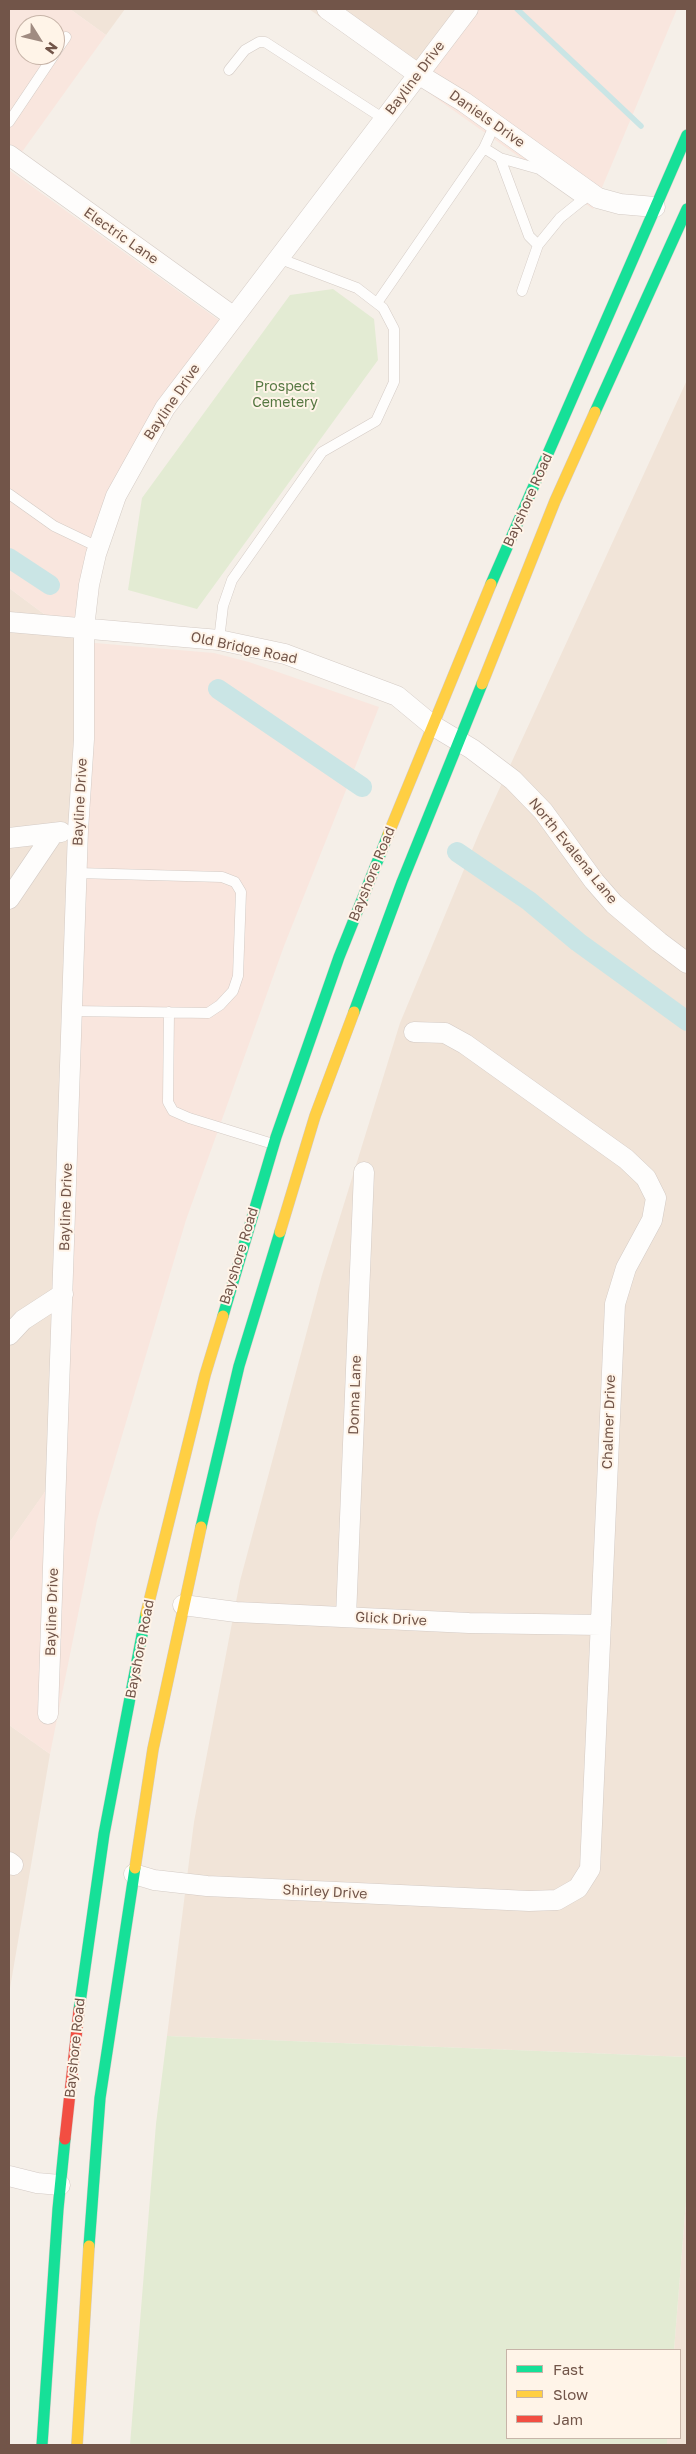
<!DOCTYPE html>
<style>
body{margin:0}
#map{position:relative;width:696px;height:2454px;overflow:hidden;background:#f5efe8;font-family:"Golos Text",sans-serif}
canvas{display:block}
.frame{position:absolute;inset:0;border:10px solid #725549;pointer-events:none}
.legend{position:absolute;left:506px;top:2349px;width:175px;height:90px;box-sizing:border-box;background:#fff4e8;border:1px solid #c7b4a8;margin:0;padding:6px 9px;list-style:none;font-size:15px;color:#725549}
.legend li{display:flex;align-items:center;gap:10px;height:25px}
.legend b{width:25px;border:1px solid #c7b4a8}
.north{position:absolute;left:15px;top:15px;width:50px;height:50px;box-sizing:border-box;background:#fff4e8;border:1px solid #c7b4a8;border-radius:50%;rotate:126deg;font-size:14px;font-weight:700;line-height:20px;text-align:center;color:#725549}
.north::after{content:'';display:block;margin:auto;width:18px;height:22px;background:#a08b81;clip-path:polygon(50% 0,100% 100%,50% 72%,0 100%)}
</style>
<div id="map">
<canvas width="696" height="2454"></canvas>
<div class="frame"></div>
<ul class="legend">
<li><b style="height:6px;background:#16e098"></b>Fast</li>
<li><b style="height:6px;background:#ffcf43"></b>Slow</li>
<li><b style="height:6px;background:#f24e42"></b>Jam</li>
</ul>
<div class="north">N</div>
</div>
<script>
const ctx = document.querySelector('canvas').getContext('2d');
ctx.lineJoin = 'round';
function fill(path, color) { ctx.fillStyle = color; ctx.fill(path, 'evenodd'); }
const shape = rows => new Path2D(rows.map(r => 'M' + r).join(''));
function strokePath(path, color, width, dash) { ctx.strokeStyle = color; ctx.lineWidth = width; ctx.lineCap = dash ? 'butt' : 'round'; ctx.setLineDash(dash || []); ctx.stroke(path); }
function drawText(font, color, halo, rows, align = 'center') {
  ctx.font = font + ' "Golos Text",sans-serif'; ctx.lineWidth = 4; ctx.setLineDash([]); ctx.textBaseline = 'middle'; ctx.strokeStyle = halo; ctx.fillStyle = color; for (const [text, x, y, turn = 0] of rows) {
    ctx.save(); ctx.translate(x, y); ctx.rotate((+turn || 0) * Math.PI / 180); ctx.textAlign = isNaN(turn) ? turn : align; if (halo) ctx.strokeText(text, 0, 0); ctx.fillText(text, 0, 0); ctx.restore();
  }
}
const residential = shape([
 [70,9,125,9,106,35],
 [309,9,472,9,416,84],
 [687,380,687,2057,167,2036,194,1822,240,1581,322,1275,400,1023,480,831],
 [9,588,83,643,46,1491,9,1543],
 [9,1725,50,1754,9,1994],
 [687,2189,687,2445,667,2445,667,2438,680,2438,680,2350,674,2350]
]);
const commercial = shape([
 [9,9,70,9,106,35,9,170,227,326,111,509,83,642,214,653,249,662,379,707,284,946,186,1220,97,1520,50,1754,9,1725,9,1543,46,1490,83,643,9,588],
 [25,25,55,25,55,55,25,55],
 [472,9,677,9,593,209,416,84]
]);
const green = shape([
 [333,289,374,319,378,360,197,609,128,590,142,498,290,295],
 [167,2036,687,2057,687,2189,674,2350,507,2350,507,2438,667,2438,667,2445,130,2445,156,2124]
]);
const stream = shape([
 [517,9,641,126]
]);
const canal = shape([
 [9,558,50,585],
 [218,689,362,787],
 [457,852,529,901,578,942,687,1021]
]);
const lane = shape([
 [55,53,66,37],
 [229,70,245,50,259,42,265,42,384,119],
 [9,122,54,55],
 [484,148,500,158,529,236,538,245],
 [500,158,539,169,583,200],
 [522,291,538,245,560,218,591,193],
 [377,303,484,148,495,124],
 [9,494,54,526,98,547],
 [219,640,223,606,232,580,322,452,376,421,394,382,394,329,383,308,357,288,278,258],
 [72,1011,208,1013,220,1005,233,991,238,976,241,892,235,882,222,877,77,873],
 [169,1012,168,1102,173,1111,189,1118,273,1144]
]);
const street = shape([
 [327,9,418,74,464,102,598,198,620,204,655,207],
 [9,155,234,317],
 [9,622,219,640,285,654,397,696,432,725,472,749,513,780,543,811,594,881,614,904,659,942,687,963],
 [9,838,61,832],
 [9,899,53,834],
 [9,1335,23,1320,63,1294],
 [183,1605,236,1612,469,1623,601,1625],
 [346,1617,364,1172],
 [48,1714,78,830,84,739,84,628,89,585,96,554,116,496,165,408,468,9],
 [9,1862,13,1865],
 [134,1874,154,1880,207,1886,529,1901,557,1900,578,1888,590,1869,615,1304,626,1268,652,1220,656,1198,646,1178,626,1159,465,1044,445,1033,414,1032],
 [9,2176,37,2183,60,2185]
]);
const fast = shape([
 [595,412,687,209],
 [491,584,687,135],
 [354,1012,402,882,482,684],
 [223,1316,276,1137,339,957,388,835],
 [201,1527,239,1366,280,1232],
 [79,2010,104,1834,146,1614],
 [89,2246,100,2098,135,1868],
 [42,2445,58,2209,65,2139]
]);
const slow = shape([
 [482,684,555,501,595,412],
 [388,835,491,584],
 [280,1232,315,1116,354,1012],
 [146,1614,205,1375,223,1316],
 [135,1868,153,1749,201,1527],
 [77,2445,89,2246]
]);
const jam = shape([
 [65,2139,79,2010]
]);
const streetNames = [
 ["Bayline Drive",415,78,-53],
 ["Daniels Drive",487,119,35],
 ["Electric Lane",121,236,35],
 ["Bayline Drive",172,402,-56],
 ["Bayshore Road",528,500,-66],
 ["Old Bridge Road",244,648,12],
 ["Bayline Drive",80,802,-87],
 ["North Evalena Lane",573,851,51],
 ["Bayshore Road",372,874,-68],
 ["Bayline Drive",66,1207,-88],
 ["Bayshore Road",239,1256,-73],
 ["Donna Lane",355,1395,-88],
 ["Chalmer Drive",609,1422,-88],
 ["Bayline Drive",52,1612,-88],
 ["Glick Drive",391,1619,3],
 ["Bayshore Road",140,1649,-79],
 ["Shirley Drive",325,1892,3],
 ["Bayshore Road",75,2048,-84]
];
const parkNames = [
 ["Prospect",285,387],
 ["Cemetery",285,403]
];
fill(residential, '#f1e4d8');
fill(commercial, '#f9e6de');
fill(green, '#e3ebd3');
strokePath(stream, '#cae5e5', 5.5);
strokePath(canal, '#cae5e5', 20);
strokePath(lane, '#d4cbc5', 11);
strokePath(street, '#d4cbc5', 21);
strokePath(fast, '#d4cac5', 12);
strokePath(slow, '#d4cac5', 12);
strokePath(jam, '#d4cac5', 12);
strokePath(lane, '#fefdfc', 10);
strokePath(street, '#fefdfc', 20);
strokePath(fast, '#16e098', 11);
strokePath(slow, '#ffcf43', 11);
strokePath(jam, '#f24e42', 11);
drawText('14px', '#725549', '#fff4e8', streetNames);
drawText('14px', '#567842', '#fff4e8', parkNames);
</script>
